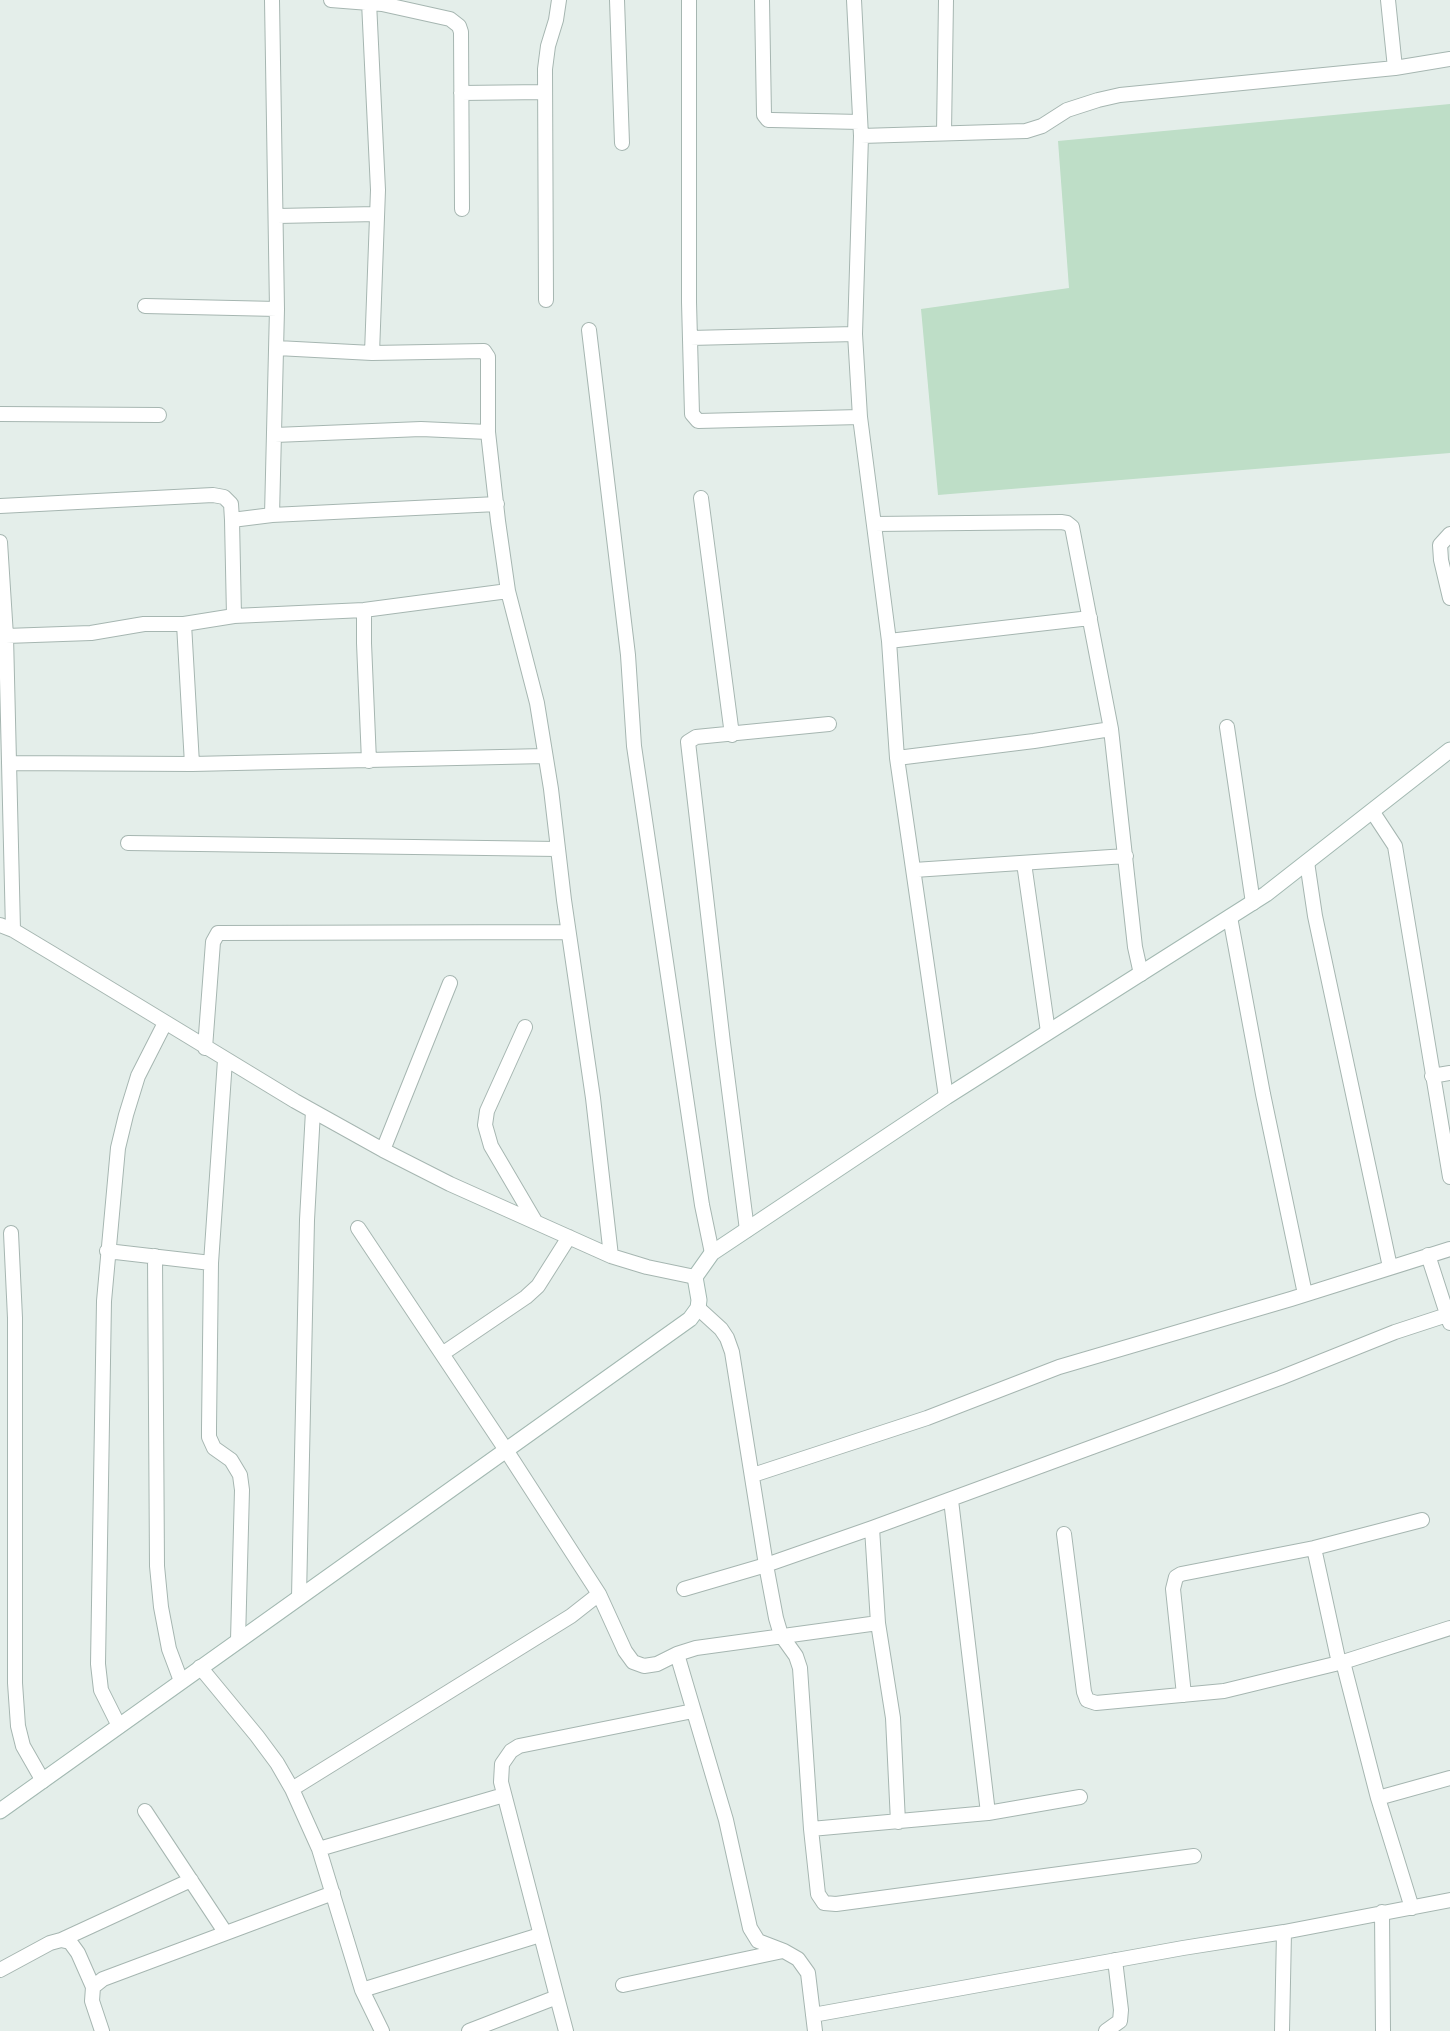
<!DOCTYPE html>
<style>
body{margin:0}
canvas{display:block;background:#e4eeea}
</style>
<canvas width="1450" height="2031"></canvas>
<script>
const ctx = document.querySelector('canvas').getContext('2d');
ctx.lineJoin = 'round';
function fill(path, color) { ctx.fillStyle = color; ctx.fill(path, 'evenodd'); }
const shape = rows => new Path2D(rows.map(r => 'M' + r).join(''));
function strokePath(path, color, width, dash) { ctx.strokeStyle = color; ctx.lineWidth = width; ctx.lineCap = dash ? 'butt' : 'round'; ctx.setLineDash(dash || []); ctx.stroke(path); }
const green = shape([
 [1450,104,1450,453,938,495,921,309,1069,288,1058,141]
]);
const street = shape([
 [272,0,277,309,272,515],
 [331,0,382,4,450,19,459,26,461,32,462,209],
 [617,0,622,143],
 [689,0,689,302,692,414,698,421,860,417],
 [762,0,764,115,768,120,772,120,860,122],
 [854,0,861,136,855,334,860,417,889,641,897,758,946,1097],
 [1388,0,1395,68],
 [369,2,378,190,372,353],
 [461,93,545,92],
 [944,132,946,0],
 [861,136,1026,131,1042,126,1067,110,1098,100,1120,95,1395,68,1450,59],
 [277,216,377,214],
 [546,300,545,69,548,46,556,20,559,0],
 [145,306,277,309],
 [589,330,628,655,634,746,702,1205,712,1253],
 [690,338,855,334],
 [277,348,372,353,484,351,488,357,488,432,498,521,508,591,537,703,551,789,564,900,593,1098,611,1256],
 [0,414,159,415],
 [275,435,421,429,488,432],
 [701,498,732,735],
 [0,506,213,495,224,497,231,504,232,520,234,616],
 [232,520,272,515,497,504],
 [874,524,1061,522,1067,523,1072,527,1111,729,1135,947,1141,974],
 [1450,534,1440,545,1441,560,1450,598],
 [0,542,6,636,13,930],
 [364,610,364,643,369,761],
 [184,624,192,764],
 [6,636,91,633,144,624,184,624,234,616,364,610,508,591],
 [889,641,1090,618],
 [1227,727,1253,903],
 [897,758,1034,741,1111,729],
 [9,763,192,764,545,756],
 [1372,811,1395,846,1450,1177],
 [128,843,557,849],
 [1307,862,1315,916,1390,1267],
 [1024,863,1048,1032],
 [914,870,1126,856],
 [1230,917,1263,1094,1305,1294],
 [0,925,13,930,53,954,295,1101,383,1150,450,1184,611,1256,647,1267,695,1277],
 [525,1027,487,1111,485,1125,491,1146,535,1221],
 [205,1048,213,942,218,933,568,932],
 [225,1060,211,1263,209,1428,209,1437,214,1448,231,1460,240,1475,242,1490,238,1640],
 [1432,1076,1450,1073],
 [383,1150,450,983],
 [358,1228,506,1450,599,1594,625,1651,633,1662,644,1666,657,1664,677,1654,726,1820,750,1928,758,1941,784,1951,798,1959,808,1973,815,2031],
 [747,1230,723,1043,688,742,696,737,829,724],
 [11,1233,15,1318,15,1683,18,1726,23,1746,43,1781],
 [107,1251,211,1263],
 [1428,1255,1450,1323],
 [155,1256,157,1566,161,1607,169,1649,181,1681],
 [698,1308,721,1329,727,1338,732,1352,766,1565,776,1618,781,1635,796,1656,800,1668,811,1829,818,1894,824,1903,836,1904,1194,1856],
 [442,1354,526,1297,538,1286,569,1237],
 [753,1475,927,1418,1059,1367,1291,1299,1450,1249],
 [951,1500,988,1813],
 [872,1528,878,1623,893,1718,898,1822],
 [1064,1534,1084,1692,1087,1700,1096,1703,1224,1691,1343,1662,1450,1628],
 [1314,1548,1339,1663],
 [684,1589,766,1565,872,1528,1280,1378,1395,1332,1447,1315],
 [299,1597,307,1220,313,1111],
 [677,1654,696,1648,878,1623],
 [1343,1662,1378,1798,1412,1908],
 [200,1667,257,1736,277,1763,292,1789,319,1849,362,1990,382,2031],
 [1184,1695,1173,1589,1176,1577,1181,1574,1314,1548,1422,1520],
 [119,1726,101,1690,98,1664,104,1301,118,1148,126,1115,138,1076,165,1023],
 [292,1789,571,1616,599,1594],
 [1378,1798,1450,1778],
 [145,1811,225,1932],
 [811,1829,988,1813,1080,1797],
 [319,1849,504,1795],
 [1382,1912,1383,2031],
 [61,1940,191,1880],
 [0,1970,50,1943,61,1940,70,1942,78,1953,93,1987],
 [623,1985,783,1951],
 [362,1990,540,1935],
 [557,1997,501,1782,502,1764,511,1751,519,1746,693,1711],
 [813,2015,1183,1948,1284,1932,1450,1900],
 [102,2031,92,2001,93,1987,103,1979,333,1893],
 [469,2031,557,1997,566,2031],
 [1106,2031,1120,2021,1121,2010,1115,1960],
 [1282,2031,1284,1932]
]);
const secondary = shape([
 [0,1811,690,1319,698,1308,699,1300,695,1277,712,1253,946,1097,1266,894,1450,750]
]);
fill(green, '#bedec7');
strokePath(street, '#a6b6b1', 16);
strokePath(secondary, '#a3b9b2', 17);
strokePath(street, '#fff', 14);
strokePath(secondary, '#fff', 15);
</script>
